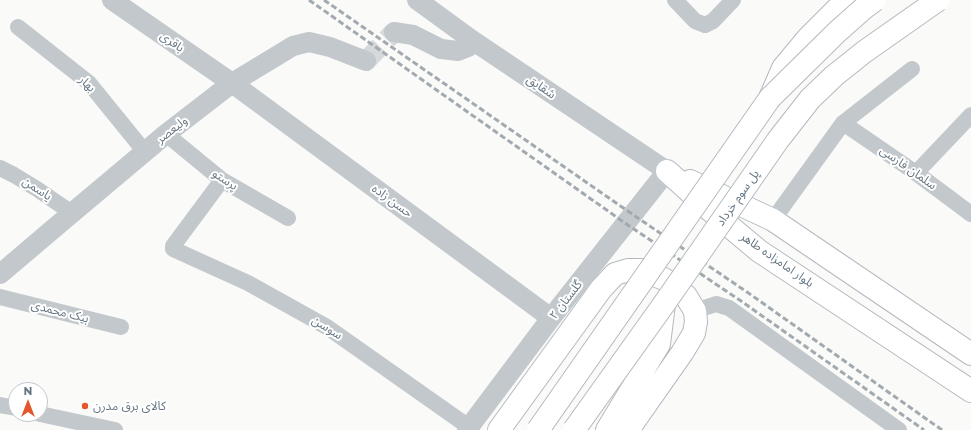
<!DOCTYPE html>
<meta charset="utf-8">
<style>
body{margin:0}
#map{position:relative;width:971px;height:430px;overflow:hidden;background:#fafaf8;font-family:Montserrat,sans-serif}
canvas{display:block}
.north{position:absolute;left:8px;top:382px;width:40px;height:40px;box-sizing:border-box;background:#fff;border:1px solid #c1c8cd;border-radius:50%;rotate:0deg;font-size:11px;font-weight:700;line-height:16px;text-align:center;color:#657683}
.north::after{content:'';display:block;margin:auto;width:14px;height:18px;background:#e4572e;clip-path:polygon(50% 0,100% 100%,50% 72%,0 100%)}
</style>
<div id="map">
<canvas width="971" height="430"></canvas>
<div class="north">N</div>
</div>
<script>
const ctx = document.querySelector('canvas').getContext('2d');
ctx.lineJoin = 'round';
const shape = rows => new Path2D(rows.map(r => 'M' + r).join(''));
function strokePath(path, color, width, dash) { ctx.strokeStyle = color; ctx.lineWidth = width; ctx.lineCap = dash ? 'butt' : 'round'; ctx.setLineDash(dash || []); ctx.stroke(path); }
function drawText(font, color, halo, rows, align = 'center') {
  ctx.font = font + ' Montserrat,"Noto Sans Arabic",sans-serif'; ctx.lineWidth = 4; ctx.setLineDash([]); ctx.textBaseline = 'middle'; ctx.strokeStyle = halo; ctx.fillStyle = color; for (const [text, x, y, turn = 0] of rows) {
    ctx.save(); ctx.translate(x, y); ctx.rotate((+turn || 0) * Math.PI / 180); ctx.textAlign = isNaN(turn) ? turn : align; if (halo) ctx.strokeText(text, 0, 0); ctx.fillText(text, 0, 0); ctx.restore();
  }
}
const tertiaryTunnel = shape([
 [366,61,394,32]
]);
const minor = shape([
 [675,0,695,21,705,25,713,21,733,0],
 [18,27,89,83,145,152],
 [843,123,916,173,971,214],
 [166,134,222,180,288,218],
 [0,168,14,175,37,189,72,213],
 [916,173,971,115],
 [773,220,843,123,912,69],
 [173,246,222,180],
 [173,249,248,283,327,327,469,427],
 [0,297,121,327],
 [695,311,716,304,729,308,899,430],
 [0,405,16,408],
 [40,414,115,430]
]);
const tertiary = shape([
 [112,0,232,83,551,318],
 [417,0,472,40,667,171,551,318,467,430],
 [394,32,413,35,441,49,458,51,468,47,472,40],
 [0,274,72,213,166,134,232,83,293,46,309,42,330,47,366,61]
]);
const secondary = shape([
 [667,171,710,210,759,251,971,391],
 [690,181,773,220,971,354]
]);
const primary = shape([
 [499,430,601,289,615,274,628,270,642,270,664,279,686,296,695,311,696,322,694,333,682,353,628,430],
 [607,430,659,344,664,304]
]);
const motorway = shape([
 [770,98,783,68,808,38,846,0]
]);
const rail = shape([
 [309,0,625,223,741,301,924,430],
 [324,0,632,214,747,292,942,430]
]);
const primaryBridge = shape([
 [538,430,770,98,837,32,864,8,875,0],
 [574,430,664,304,778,140,810,99,834,76,864,52,938,0]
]);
const markers = [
 [85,406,4,"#e4572e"]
];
const streetNames = [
 ["باقری",172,42,35],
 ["بهار",87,84,44],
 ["شقایق",541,87,34],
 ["ولیعصر",172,130,-38],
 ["سلمان فارسی",908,168,35],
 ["پرستو",225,180,34],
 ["یاسمن",37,189,33],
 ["پل سوم خرداد",738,198,-55],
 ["حسن زاده",392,201,36],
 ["بلوار امامزاده طاهر",777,260,35],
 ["گلستان ۲",566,300,-52],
 ["بیک محمدی",60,312,14],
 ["سوسن",327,328,32]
];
const poiNames = [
 ["کالای برق مدرن",93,406]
];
strokePath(tertiaryTunnel, '#d5d9db', 20, [20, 10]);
strokePath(secondary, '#b3babf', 24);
strokePath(primary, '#b5babe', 24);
strokePath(motorway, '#b4b9bd', 24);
strokePath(minor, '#c3c8cc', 16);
strokePath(tertiary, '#c3c8cc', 20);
strokePath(secondary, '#fff', 22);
strokePath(primary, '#fff', 22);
strokePath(motorway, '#fff', 22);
strokePath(rail, '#a2aab0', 3, [6, 3]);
strokePath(primaryBridge, '#b5babe', 24, []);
strokePath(primaryBridge, '#fff', 22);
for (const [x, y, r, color] of markers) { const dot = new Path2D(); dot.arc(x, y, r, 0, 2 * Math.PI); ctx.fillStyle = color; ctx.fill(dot); strokePath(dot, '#fff', 1.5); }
drawText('12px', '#657683', '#fff', streetNames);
drawText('12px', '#657683', '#fff', poiNames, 'left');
</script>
